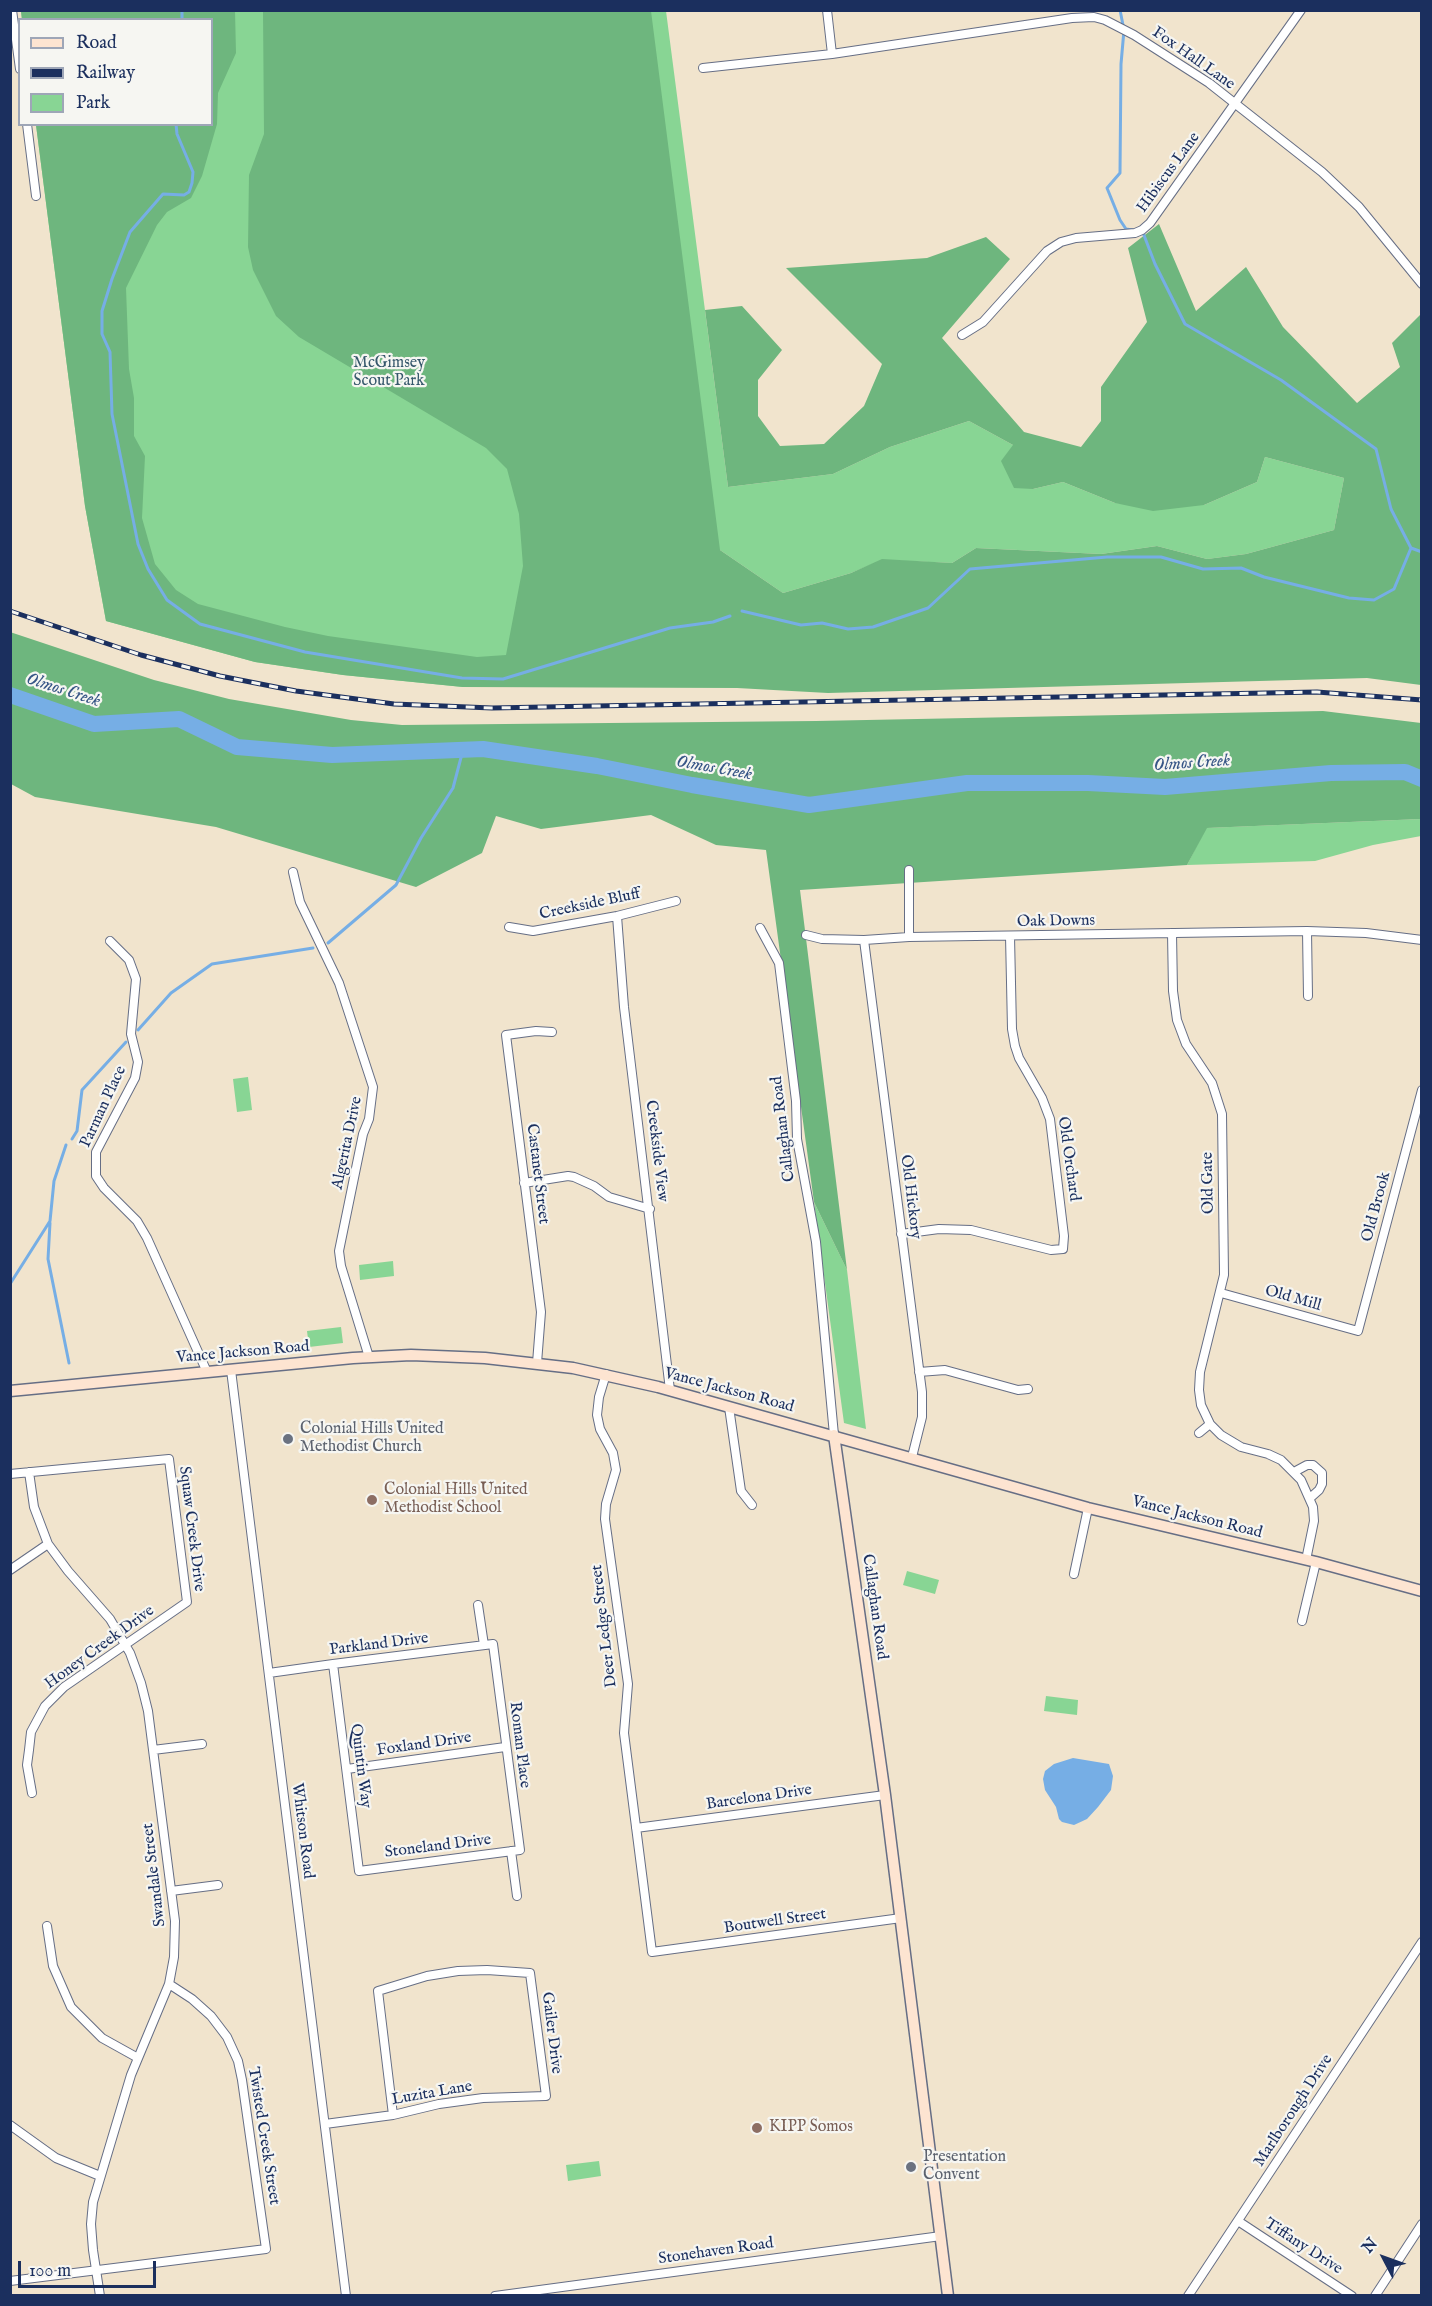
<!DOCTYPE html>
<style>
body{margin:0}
#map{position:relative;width:1432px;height:2306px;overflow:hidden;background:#f1e4cd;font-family:"IM FELL English",serif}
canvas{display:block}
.frame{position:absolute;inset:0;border:12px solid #1b2f5e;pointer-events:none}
.legend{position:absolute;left:18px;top:18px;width:195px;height:108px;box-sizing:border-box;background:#f6f6f2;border:2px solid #9ea6b7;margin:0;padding:8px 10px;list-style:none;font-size:18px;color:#1b2f5e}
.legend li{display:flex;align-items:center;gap:12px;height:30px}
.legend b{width:30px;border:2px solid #9ea6b7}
.north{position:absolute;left:1354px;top:2228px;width:60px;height:60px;-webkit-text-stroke:4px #f6f6f2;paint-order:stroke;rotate:311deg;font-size:16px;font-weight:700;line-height:24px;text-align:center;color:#1b2f5e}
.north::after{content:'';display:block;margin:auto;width:21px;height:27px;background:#1b2f5e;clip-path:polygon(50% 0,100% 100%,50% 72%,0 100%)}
.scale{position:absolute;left:18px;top:2261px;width:138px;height:27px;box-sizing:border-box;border:3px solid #1b2f5e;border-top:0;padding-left:8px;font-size:18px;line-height:21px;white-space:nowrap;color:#1b2f5e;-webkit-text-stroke:4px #f6f6f2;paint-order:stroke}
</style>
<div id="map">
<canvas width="1432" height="2306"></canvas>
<div class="frame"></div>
<ul class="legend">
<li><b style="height:8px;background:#fde4d1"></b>Road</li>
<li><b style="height:8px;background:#1b2f5e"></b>Railway</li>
<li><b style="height:16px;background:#88d594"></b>Park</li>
</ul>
<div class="north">N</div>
<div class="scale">100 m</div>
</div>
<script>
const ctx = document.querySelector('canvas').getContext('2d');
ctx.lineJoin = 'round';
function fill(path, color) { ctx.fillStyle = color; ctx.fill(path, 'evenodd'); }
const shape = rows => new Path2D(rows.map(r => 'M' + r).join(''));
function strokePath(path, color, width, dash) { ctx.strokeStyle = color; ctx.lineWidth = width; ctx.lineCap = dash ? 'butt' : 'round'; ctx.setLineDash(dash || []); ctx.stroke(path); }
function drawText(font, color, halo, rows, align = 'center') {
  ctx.font = font + ' "IM FELL English",serif'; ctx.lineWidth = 4.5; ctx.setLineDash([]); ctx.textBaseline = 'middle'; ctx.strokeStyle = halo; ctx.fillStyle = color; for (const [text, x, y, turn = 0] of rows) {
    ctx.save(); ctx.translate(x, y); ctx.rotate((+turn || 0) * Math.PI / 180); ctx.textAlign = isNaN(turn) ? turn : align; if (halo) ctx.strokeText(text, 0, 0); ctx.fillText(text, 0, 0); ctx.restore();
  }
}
const green = shape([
 [21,11,666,11,728,487,833,474,890,447,969,421,1013,445,1033,489,1063,482,1115,503,1204,505,1257,482,1265,457,1344,478,1334,530,1246,554,1207,559,1157,546,1101,554,976,548,952,563,882,560,851,573,783,593,720,550,463,687,343,675,255,662,106,621,85,506,36,125,212,124,212,20,22,20],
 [1421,819,1421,836,1373,845,1315,861,1187,865,1206,828],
 [248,1077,252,1110,237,1112,233,1079],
 [814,1202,847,1270,866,1429,844,1423],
 [393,1261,394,1276,360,1280,359,1265],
 [341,1327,343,1343,309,1347,307,1331],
 [907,1571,939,1580,935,1594,903,1585],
 [1046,1696,1078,1700,1077,1715,1044,1711],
 [599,2161,601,2176,568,2181,566,2165]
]);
const forest = shape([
 [21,11,235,11,236,53,218,93,217,124,202,176,191,198,167,212,157,225,126,288,129,369,134,398,134,436,145,456,142,518,155,564,176,590,198,604,285,627,328,636,477,657,506,655,523,566,519,514,507,469,486,448,299,337,276,316,253,270,248,247,249,175,264,134,263,11,651,11,720,550,783,593,851,573,882,559,952,563,976,548,1101,554,1157,546,1207,559,1246,554,1334,530,1344,478,1265,457,1257,482,1204,505,1153,511,1115,503,1063,482,1033,489,1014,488,1001,461,1013,445,969,421,890,447,833,474,728,487,705,310,742,306,782,350,758,380,758,416,780,446,824,444,864,406,882,364,786,268,927,258,986,237,1010,259,942,338,1024,432,1081,447,1101,421,1101,387,1147,322,1128,248,1159,224,1196,311,1246,267,1283,327,1357,403,1400,367,1392,343,1421,314,1421,685,1367,678,828,693,737,688,463,687,343,675,255,662,106,621,85,506,36,125,212,124,212,20,22,20],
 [10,632,154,680,229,699,351,720,402,725,816,721,1323,711,1421,723,1421,819,1207,828,1187,865,800,890,847,1270,814,1202,766,850,716,845,651,815,541,829,496,816,482,853,416,887,216,827,35,797,11,784]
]);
const water = shape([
 [1073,1758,1109,1764,1113,1776,1111,1790,1098,1807,1087,1819,1074,1825,1062,1822,1059,1819,1056,1807,1045,1790,1043,1779,1045,1771,1054,1764]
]);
const stream = shape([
 [1120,10,1124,30,1121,64,1120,173,1107,188,1120,220,1126,229,1133,230],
 [182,20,182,10],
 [176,124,177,134,193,172,192,183,189,192,184,195,163,194,130,232,112,279,102,311,102,334,110,352,112,414,138,544,148,569,167,600,200,624,305,652,462,678,503,679,670,628,713,622,730,616],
 [1142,230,1155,264,1185,324,1281,380,1376,449,1391,509,1411,548,1422,552],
 [742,611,801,625,822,623,848,629,873,627,928,608,970,569,1107,557,1161,557,1203,569,1241,568,1264,577,1349,598,1374,600,1394,589,1411,548],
 [328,943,396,885,421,838,453,788,463,750],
 [138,1030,171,993,212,964,313,948],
 [72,1139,77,1131,82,1090,126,1042],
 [50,1223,48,1259,69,1363],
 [10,1284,50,1221,54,1181,66,1145]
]);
const river = shape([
 [10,695,94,724,179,719,237,747,332,755,483,749,597,766,692,785,809,805,967,783,1088,783,1165,787,1331,773,1405,772,1422,779]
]);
const street = shape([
 [12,10,20,69],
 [827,10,832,54],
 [703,68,832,54,1072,18,1094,17,1105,20,1134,35,1209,83,1322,172,1359,207,1422,284],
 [27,124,36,196],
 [962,335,983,322,1047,251,1061,242,1076,238,1135,233,1142,230,1150,223,1301,10],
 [909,870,909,937],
 [293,872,300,902,339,983,373,1087,369,1119,363,1134,339,1251,341,1266,369,1357],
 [617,916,624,1007,670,1390],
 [509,927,533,931,617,916,676,901],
 [760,928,779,963,796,1101,797,1139,816,1242,834,1435],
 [1307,931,1308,996],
 [1172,933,1173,991,1177,1020,1186,1044,1212,1083,1222,1114,1224,1275,1200,1372,1199,1390,1201,1405,1210,1424,1221,1435,1241,1447,1268,1454,1281,1460,1301,1480,1313,1507,1314,1521,1306,1560],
 [806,935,822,939,864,940,909,937,1307,931,1366,933,1422,940],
 [864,940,922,1392,922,1417,912,1457],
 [110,941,129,960,136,979,131,1034,138,1062,135,1078,96,1152,96,1176,104,1188,137,1221,147,1238,207,1372],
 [524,1183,568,1176,574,1177,594,1186,609,1197,650,1209],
 [901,1234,939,1229,971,1230,1051,1250,1063,1249,1064,1236,1050,1119,1042,1098,1019,1058,1015,1046,1012,1029,1010,936],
 [1221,1293,1358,1331,1422,1090],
 [537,1363,541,1312,506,1035,536,1031,552,1032],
 [231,1370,346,2296],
 [919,1372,945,1370,1018,1390,1028,1389],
 [606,1374,599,1397,597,1415,600,1429,613,1453,616,1470,606,1504,605,1519,628,1684,624,1733,652,1952,901,1918],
 [729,1407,741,1491,752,1505],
 [1199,1433,1210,1424],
 [29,1472,34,1507,48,1544,68,1571,110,1619,130,1653,141,1683,148,1711,175,1921,174,1957,169,1984,131,2075,93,2202,91,2224,93,2250,100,2296],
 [1294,1472,1307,1465,1313,1465,1322,1473,1322,1484,1319,1490,1310,1498],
 [10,1474,169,1459,187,1602,64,1687,45,1706,31,1732,29,1750,27,1765,32,1793],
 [10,1570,48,1544],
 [1074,1574,1088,1508],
 [478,1605,484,1645],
 [1302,1621,1316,1562],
 [269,1673,333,1664,493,1644,520,1850,359,1871,333,1664],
 [153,1750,202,1744],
 [347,1769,505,1747],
 [636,1828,885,1795],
 [511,1851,517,1896],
 [171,1891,218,1885],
 [47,1926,53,1966,71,2007,102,2038,138,2058],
 [325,2124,393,2115,439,2104,483,2098,546,2096,530,1973,487,1970,458,1971,427,1976,378,1991,393,2115],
 [10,2125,56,2158,100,2176],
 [1238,2221,1352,2296],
 [10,2281,266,2249,242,2080,238,2061,227,2037,211,2016,192,1999,169,1984],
 [495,2296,941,2236],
 [1188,2296,1422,1942],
 [1375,2296,1422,2224]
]);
const secondary = shape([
 [10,1391,353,1358,411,1355,485,1358,573,1368,658,1387,1088,1508,1316,1562,1422,1591],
 [834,1435,885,1795,948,2296]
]);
const rail = shape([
 [10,611,141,655,220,676,296,691,394,704,492,708,1317,692,1422,700]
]);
const markers = [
 [288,1439,6,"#6b7280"],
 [372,1500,6,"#8d6e63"],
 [757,2128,6,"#8d6e63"],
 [911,2167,6,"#6b7280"]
];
const streetNames = [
 ["Fox Hall Lane",1193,59,35],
 ["Hibiscus Lane",1169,173,-54],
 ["Creekside Bluff",590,905,-12],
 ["Oak Downs",1056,922,-1],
 ["Parman Place",104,1107,-65],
 ["Callaghan Road",784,1129,-97],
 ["Algerita Drive",348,1143,-78],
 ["Creekside View",656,1151,83],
 ["Old Orchard",1068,1159,82],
 ["Castanet Street",537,1174,83],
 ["Old Gate",1209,1183,-91],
 ["Old Hickory",910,1197,83],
 ["Old Brook",1377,1207,-75],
 ["Old Mill",1293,1299,16],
 ["Vance Jackson Road",243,1353,-5],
 ["Vance Jackson Road",729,1391,15],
 ["Vance Jackson Road",1197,1518,14],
 ["Squaw Creek Drive",191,1529,83],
 ["Callaghan Road",874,1607,82],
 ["Deer Ledge Street",605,1626,-97],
 ["Parkland Drive",379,1645,-7],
 ["Honey Creek Drive",100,1648,-36],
 ["Foxland Drive",424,1745,-8],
 ["Roman Place",519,1745,83],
 ["Quintin Way",360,1766,83],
 ["Barcelona Drive",759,1798,-8],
 ["Whitson Road",302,1831,83],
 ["Stoneland Drive",438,1847,-7],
 ["Swandale Street",155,1875,-97],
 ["Boutwell Street",775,1922,-8],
 ["Gailer Drive",551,2033,83],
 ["Luzita Lane",432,2094,-10],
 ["Marlborough Drive",1294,2111,-57],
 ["Twisted Creek Street",263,2136,81],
 ["Tiffany Drive",1303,2247,33],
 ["Stonehaven Road",716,2252,-8]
];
const parkNames = [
 ["McGimsey",389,364],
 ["Scout Park",389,382]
];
const worshipNames = [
 ["Colonial Hills United",300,1430],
 ["Methodist Church",300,1448],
 ["Presentation",923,2158],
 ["Convent",923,2176]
];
const educationNames = [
 ["Colonial Hills United",384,1491],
 ["Methodist School",384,1509],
 ["KIPP Somos",769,2128]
];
const waterNames = [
 ["Olmos Creek",63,691,18],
 ["Olmos Creek",1192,764,-4],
 ["Olmos Creek",714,769,10]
];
fill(green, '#88d594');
fill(forest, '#6eb67e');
fill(water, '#76aee5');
strokePath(stream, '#76aee5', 3);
strokePath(river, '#76aee5', 16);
strokePath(street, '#666e85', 10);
strokePath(secondary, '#666e85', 13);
strokePath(street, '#fff', 8);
strokePath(secondary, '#fde4d1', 10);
strokePath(rail, '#1b2f5e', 5);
strokePath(rail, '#f6f6f2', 3, [9]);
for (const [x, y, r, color] of markers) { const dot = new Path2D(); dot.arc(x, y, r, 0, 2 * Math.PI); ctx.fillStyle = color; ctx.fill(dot); strokePath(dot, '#f6f6f2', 2); }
drawText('16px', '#1b2f5e', '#f6f6f2', streetNames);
drawText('16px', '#36586c', '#f6f6f2', parkNames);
drawText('16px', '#5b616d', '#f6f6f2', worshipNames, 'left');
drawText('16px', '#785e54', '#f6f6f2', educationNames, 'left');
drawText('italic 18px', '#365586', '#f6f6f2', waterNames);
</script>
